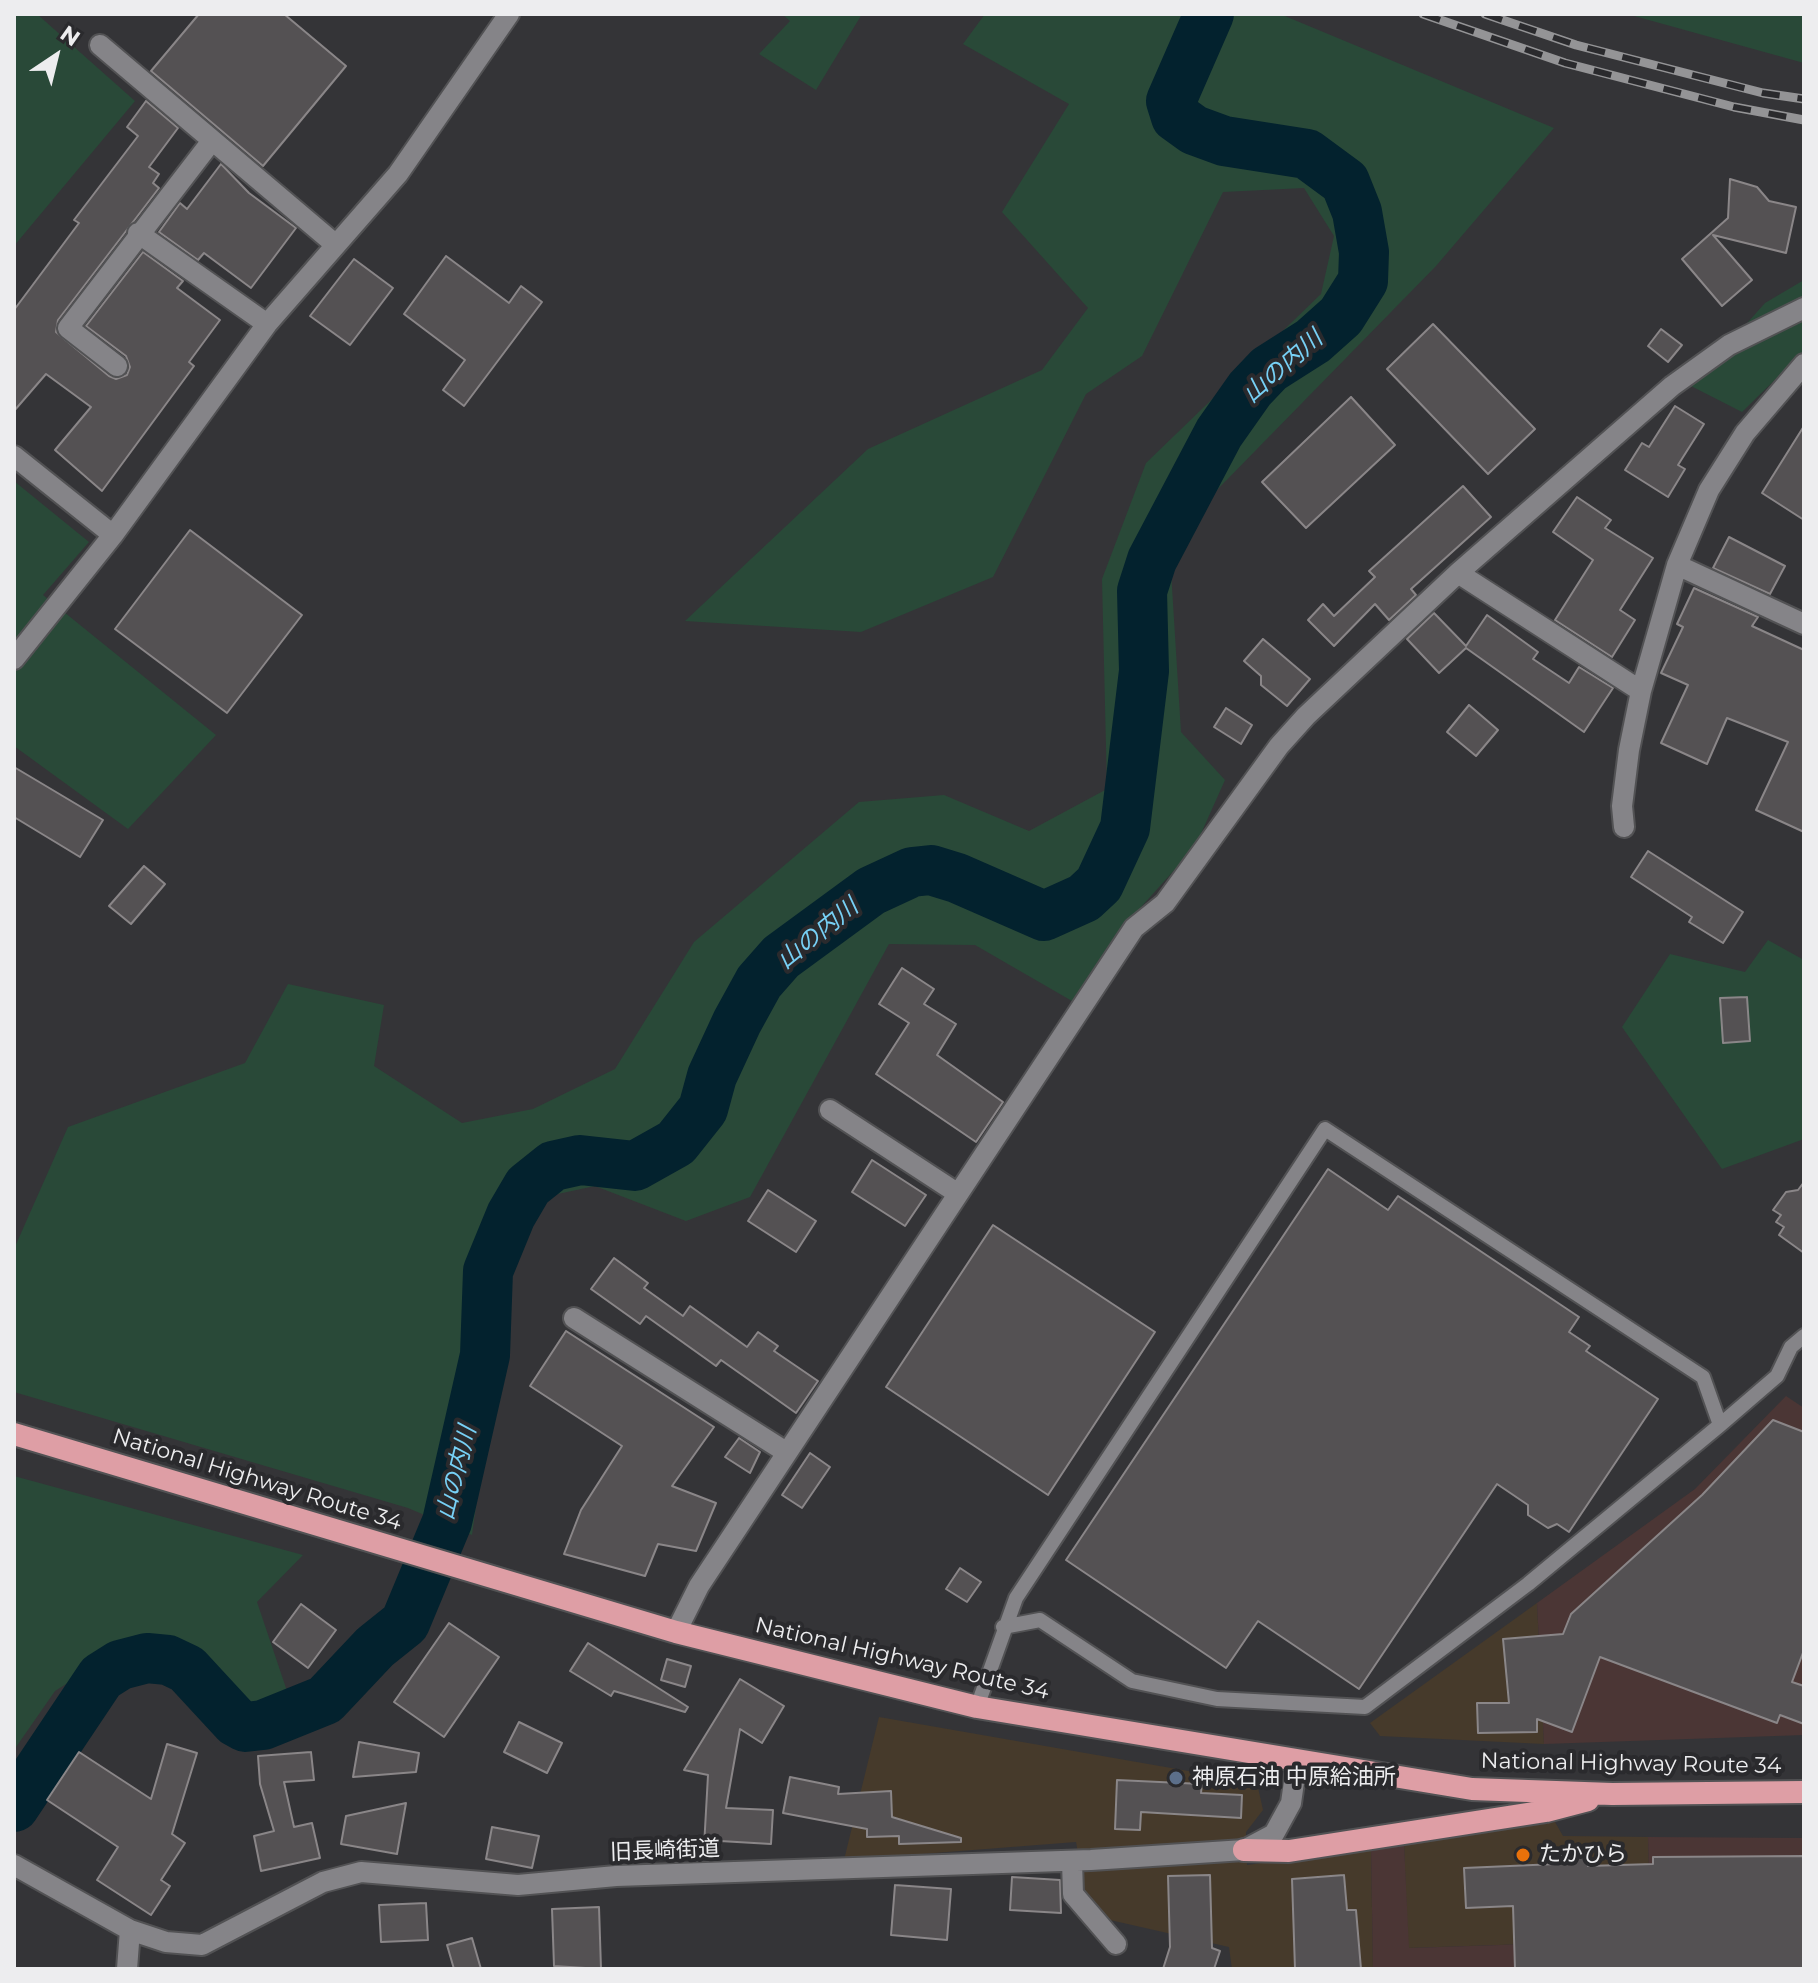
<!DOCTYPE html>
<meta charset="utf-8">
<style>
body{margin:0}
#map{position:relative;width:1818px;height:1983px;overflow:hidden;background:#343437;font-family:Montserrat,sans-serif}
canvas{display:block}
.frame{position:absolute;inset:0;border:16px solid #ededef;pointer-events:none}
.north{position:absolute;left:16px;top:16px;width:80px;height:80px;-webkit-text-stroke:6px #2a2a2d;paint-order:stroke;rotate:35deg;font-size:22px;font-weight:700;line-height:32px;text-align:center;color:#ededef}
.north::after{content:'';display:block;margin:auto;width:28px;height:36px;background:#ededef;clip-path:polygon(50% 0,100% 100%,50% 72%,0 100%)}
</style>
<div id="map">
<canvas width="1818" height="1983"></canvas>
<div class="frame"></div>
<div class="north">N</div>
</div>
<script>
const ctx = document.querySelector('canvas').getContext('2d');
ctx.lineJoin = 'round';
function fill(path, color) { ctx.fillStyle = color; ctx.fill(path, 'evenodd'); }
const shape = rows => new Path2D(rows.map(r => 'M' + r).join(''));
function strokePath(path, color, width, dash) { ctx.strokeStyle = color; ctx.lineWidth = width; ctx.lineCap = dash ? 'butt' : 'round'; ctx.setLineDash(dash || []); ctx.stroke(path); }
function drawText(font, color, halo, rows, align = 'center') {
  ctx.font = font + ' Montserrat,"Noto Sans JP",sans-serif'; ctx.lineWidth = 8; ctx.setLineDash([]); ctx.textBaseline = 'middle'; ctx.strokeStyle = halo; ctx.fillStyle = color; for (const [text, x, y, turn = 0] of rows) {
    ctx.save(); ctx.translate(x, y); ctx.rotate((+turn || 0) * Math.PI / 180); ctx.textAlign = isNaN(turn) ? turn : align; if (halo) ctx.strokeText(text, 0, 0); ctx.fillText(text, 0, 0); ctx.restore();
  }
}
const commercial = shape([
 [1537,1603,1544,1744,1380,1736,1370,1723],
 [879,1717,1257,1783,1263,1810,1246,1832,1247,1865,1371,1848,1373,1969,1232,1969,1229,1947,1110,1920,1085,1893,1076,1842,844,1860],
 [1555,1822,1563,1836,1648,1837,1651,1940,1408,1948,1404,1843]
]);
const industrial = shape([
 [1786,1396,1804,1408,1804,1735,1544,1744,1537,1603,1695,1489],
 [1648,1837,1804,1838,1804,1969,1373,1969,1371,1848,1404,1843,1409,1948,1651,1940]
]);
const green = shape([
 [14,14,37,14,135,101,14,246],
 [782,14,862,14,816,90,759,54,790,21],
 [985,14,1280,14,1554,128,1436,266,1169,539,1181,732,1225,780,1195,847,1115,936,1072,1001,975,945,889,944,750,1197,686,1221,595,1186,539,1198,508,1273,472,1535,408,1508,14,1392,14,1249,68,1127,245,1063,288,984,384,1005,374,1066,462,1123,533,1109,615,1069,694,942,859,802,944,795,1029,831,1107,789,1102,579,1146,463,1321,294,1334,236,1304,188,1223,192,1142,356,1086,394,993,577,861,632,685,621,868,449,1042,370,1088,308,1002,212,1069,104,963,44],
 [1627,14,1804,14,1804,63],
 [1804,280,1804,370,1789,366,1742,412,1691,386,1765,303],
 [14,481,89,542,43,595,216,735,128,829,14,746],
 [1768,940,1804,960,1804,1139,1722,1169,1622,1027,1670,954,1745,972],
 [14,1476,303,1555,257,1602,288,1694,249,1707,195,1649,134,1641,55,1691,14,1750]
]);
const river = shape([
 [14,1807,101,1677,120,1665,147,1658,168,1660,187,1669,236,1722,245,1727,263,1725,325,1700,375,1647,405,1623,447,1522,485,1355,488,1271,511,1215,528,1186,553,1166,580,1160,635,1166,676,1143,703,1109,712,1076,737,1022,759,982,781,957,871,891,912,872,931,870,957,878,1044,916,1084,898,1099,884,1125,828,1144,671,1142,591,1152,560,1219,433,1250,389,1269,369,1313,341,1341,316,1363,281,1364,252,1357,212,1345,182,1307,154,1224,141,1194,130,1176,117,1171,101,1209,14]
]);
const building = shape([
 [199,14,284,14,346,66,263,166,151,71,199,14],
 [146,101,178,128,149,167,159,174,153,183,159,188,58,320,56,332,109,376,116,379,127,375,130,367,126,356,86,326,143,252,183,281,177,288,220,320,189,362,194,366,102,491,55,450,91,407,46,374,14,411,14,310,79,223,74,220,138,136,127,127,146,101],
 [221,164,249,193,296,228,251,288,204,253,198,260,159,232,180,203,187,209,221,164],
 [1730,179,1757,187,1769,201,1796,207,1786,253,1713,235,1752,280,1722,306,1682,259,1728,218,1730,179],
 [446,256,509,303,521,286,542,302,464,406,443,390,465,360,404,314,446,256],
 [354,259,393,288,350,345,310,316,354,259],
 [1433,324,1535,429,1488,474,1387,369,1433,324],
 [1661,329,1682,345,1668,362,1648,346,1661,329],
 [1351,397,1395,445,1306,528,1262,482,1351,397],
 [1675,406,1704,424,1678,465,1685,469,1668,497,1625,470,1642,443,1649,447,1675,406],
 [1804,426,1804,520,1762,493,1804,426],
 [1463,486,1491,517,1411,589,1416,595,1389,620,1375,604,1334,646,1308,620,1323,604,1334,616,1375,577,1369,571,1463,486],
 [1577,497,1611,520,1605,528,1653,558,1620,610,1635,620,1612,657,1555,620,1593,560,1553,532,1577,497],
 [190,530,302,615,227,713,115,629,190,530],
 [1729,537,1785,566,1770,594,1713,568,1729,537],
 [1694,588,1758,617,1752,626,1804,650,1804,832,1756,810,1788,742,1727,718,1707,764,1661,743,1688,685,1661,673,1683,627,1677,624,1694,588],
 [1434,613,1466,646,1487,615,1538,652,1533,659,1569,683,1579,667,1613,688,1584,732,1466,648,1439,673,1407,639,1434,613],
 [1263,639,1310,679,1287,706,1261,685,1261,676,1244,661,1263,639],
 [1469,705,1498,730,1476,756,1447,732,1469,705],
 [1226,708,1252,725,1241,744,1214,727,1226,708],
 [14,767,103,820,80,857,14,817,14,767],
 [1648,851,1743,912,1723,943,1689,922,1692,917,1631,877,1648,851],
 [144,866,165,884,131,924,109,906,144,866],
 [902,968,934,989,924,1004,956,1024,937,1055,1003,1102,976,1142,876,1074,909,1023,879,1004,902,968],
 [1747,997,1750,1041,1723,1043,1720,998,1747,997],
 [872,1160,926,1195,905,1226,852,1192,872,1160],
 [1328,1169,1388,1210,1398,1196,1579,1317,1569,1332,1590,1346,1586,1351,1658,1399,1569,1532,1557,1524,1548,1528,1528,1515,1528,1505,1497,1484,1359,1689,1258,1621,1226,1668,1066,1560,1328,1169],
 [1804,1182,1804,1253,1779,1235,1784,1227,1776,1222,1781,1215,1773,1210,1786,1192,1798,1190,1804,1182],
 [768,1190,816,1221,796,1252,748,1221,768,1190],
 [993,1225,1155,1332,1048,1495,886,1387,993,1225],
 [614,1258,648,1283,644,1288,683,1316,690,1306,747,1347,758,1332,778,1346,774,1351,818,1381,796,1413,721,1360,716,1366,646,1316,640,1324,591,1289,614,1258],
 [566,1331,714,1427,672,1486,716,1503,696,1551,658,1544,645,1576,564,1554,581,1510,622,1446,530,1386,566,1331],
 [1773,1420,1804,1432,1804,1650,1792,1682,1804,1686,1804,1724,1780,1715,1777,1723,1600,1657,1572,1732,1537,1719,1537,1732,1478,1733,1477,1703,1509,1703,1503,1639,1563,1634,1571,1614,1702,1495,1773,1420],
 [739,1438,760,1452,750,1473,725,1457,739,1438],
 [810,1453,830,1467,802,1508,782,1495,810,1453],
 [960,1568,981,1582,967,1602,946,1589,960,1568],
 [301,1604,336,1630,308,1668,273,1642,301,1604],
 [449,1623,499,1657,444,1737,394,1702,449,1623],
 [588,1643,688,1707,685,1712,614,1691,611,1696,570,1671,588,1643],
 [667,1659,691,1666,685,1687,661,1680,667,1659],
 [740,1679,784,1706,762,1743,740,1729,726,1808,773,1810,771,1844,720,1841,718,1849,704,1847,708,1775,684,1770,740,1679],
 [519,1722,562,1743,547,1773,504,1752,519,1722],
 [359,1742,419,1753,416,1772,353,1777,359,1742],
 [167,1744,197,1753,172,1834,185,1843,161,1880,170,1886,151,1915,97,1880,118,1847,47,1800,79,1752,151,1799,167,1744],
 [311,1752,314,1780,284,1782,294,1827,312,1823,320,1858,261,1871,254,1836,274,1831,260,1784,258,1756,311,1752],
 [790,1777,839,1787,838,1794,891,1791,892,1817,961,1838,961,1842,899,1844,899,1836,867,1837,867,1829,783,1813,790,1777],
 [1117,1780,1202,1784,1201,1793,1242,1795,1241,1818,1141,1812,1140,1830,1115,1829,1117,1780],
 [406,1803,397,1854,341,1844,346,1816,406,1803],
 [492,1827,539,1836,532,1868,486,1859,492,1827],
 [1588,1854,1588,1866,1653,1864,1653,1857,1804,1856,1804,1969,1515,1969,1513,1906,1466,1908,1464,1868,1556,1864,1556,1856,1588,1854],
 [1210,1875,1212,1948,1220,1951,1214,1969,1163,1969,1170,1947,1168,1876,1210,1875],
 [1344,1875,1347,1910,1356,1910,1361,1969,1295,1969,1292,1879,1344,1875],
 [1012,1877,1060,1880,1061,1913,1010,1910,1012,1877],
 [895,1885,951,1889,947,1940,891,1935,895,1885],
 [426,1903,428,1940,381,1942,379,1905,426,1903],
 [599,1907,601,1969,554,1966,552,1909,599,1907],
 [472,1938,481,1969,454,1969,447,1945,472,1938]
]);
const service = shape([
 [1003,1627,1040,1620,1132,1681,1217,1699,1365,1707,1528,1584,1720,1425,1777,1376,1791,1347,1804,1336],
 [977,1707,1016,1598,1325,1129,1703,1377,1720,1425]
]);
const minor = shape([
 [100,45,336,245],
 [138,233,267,324],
 [117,366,68,328,211,142],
 [14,456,113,535],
 [1677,565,1804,624],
 [1458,573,1641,691],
 [14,659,113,535,267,324,398,174,509,14],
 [1624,827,1622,806,1629,750,1641,691,1677,565,1709,490,1745,433,1804,364],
 [830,1110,957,1193],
 [574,1318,786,1452],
 [676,1632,699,1586,1134,928,1165,903,1279,746,1306,716,1458,573,1672,386,1729,345,1804,308],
 [1072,1861,1073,1894,1116,1944],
 [14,1865,130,1930,166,1942,202,1945,323,1882,361,1872,518,1885,616,1876,1091,1860,1244,1850,1274,1834,1291,1803,1297,1761],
 [127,1969,130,1930]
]);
const trunk = shape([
 [14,1434,676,1632,977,1707,1472,1789,1612,1794,1804,1792],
 [1244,1850,1289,1851,1546,1811,1588,1800]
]);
const rail = shape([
 [1423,14,1565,63,1734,107,1804,120],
 [1485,14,1576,45,1763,93,1804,99]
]);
const markers = [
 [1176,1778,8,"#5c6f8a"],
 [1523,1855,8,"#e8710a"]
];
const streetNames = [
 ["National Highway Route 34",257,1480,17],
 ["National Highway Route 34",902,1659,13],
 ["National Highway Route 34",1631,1764,1],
 ["旧長崎街道",665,1851,-2]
];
const poiNames = [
 ["神原石油 中原給油所",1192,1778],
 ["たかひら",1539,1855]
];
const waterNames = [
 ["山の内川",1283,367,-41],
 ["山の内川",818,934,-39],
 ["山の内川",457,1473,-76]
];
fill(commercial, '#463a2b');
fill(industrial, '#4b3635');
fill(green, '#294938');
strokePath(river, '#03222e', 50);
fill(building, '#545153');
strokePath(building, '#8a8688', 2);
strokePath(service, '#525254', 18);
strokePath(minor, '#525254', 24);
strokePath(trunk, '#525254', 26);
strokePath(service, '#858488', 14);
strokePath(minor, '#858488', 20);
strokePath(trunk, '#de9ea5', 22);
strokePath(rail, '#949496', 9);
strokePath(rail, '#2a2a2d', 6, [18]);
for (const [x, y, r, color] of markers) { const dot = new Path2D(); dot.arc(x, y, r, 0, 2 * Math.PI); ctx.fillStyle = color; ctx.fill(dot); strokePath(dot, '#2a2a2d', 3); }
drawText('22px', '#ededef', '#2a2a2d', streetNames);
drawText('22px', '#ededef', '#2a2a2d', poiNames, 'left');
drawText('italic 24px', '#77d0f5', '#2a2a2d', waterNames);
</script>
